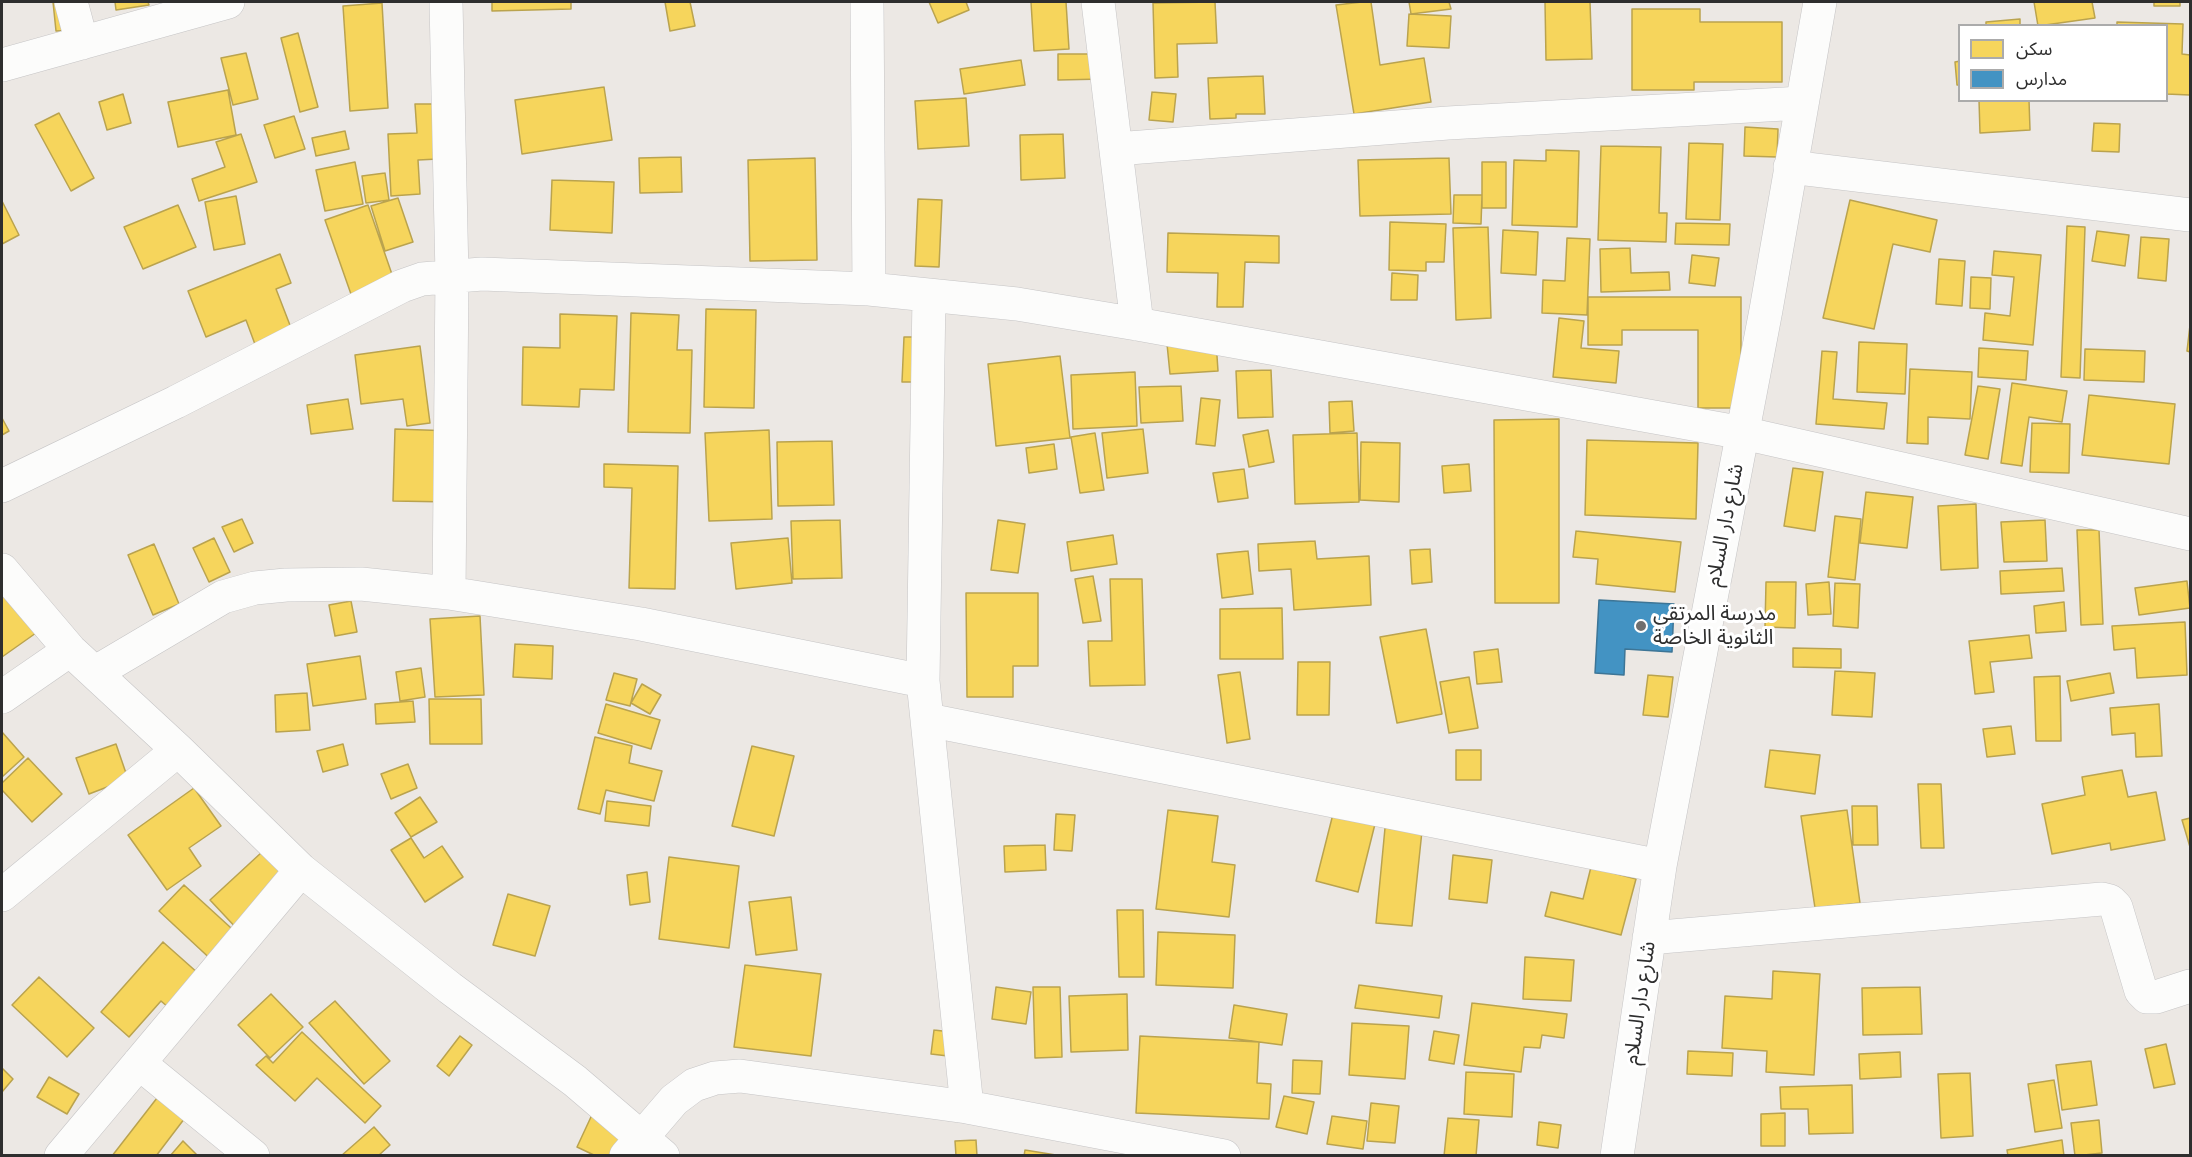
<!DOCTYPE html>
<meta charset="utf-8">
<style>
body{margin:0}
#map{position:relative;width:2192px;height:1157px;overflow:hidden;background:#ece8e4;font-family:"IBM Plex Sans","Noto Sans Arabic",sans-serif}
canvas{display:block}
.frame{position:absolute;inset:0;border:3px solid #2e2e2e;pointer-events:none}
.legend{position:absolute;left:1958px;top:24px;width:210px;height:78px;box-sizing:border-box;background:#fff;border:2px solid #ababab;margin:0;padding:8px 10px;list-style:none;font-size:18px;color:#2e2e2e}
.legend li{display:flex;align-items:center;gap:12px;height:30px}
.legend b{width:30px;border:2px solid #ababab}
</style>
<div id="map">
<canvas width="2192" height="1157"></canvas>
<div class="frame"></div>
<ul class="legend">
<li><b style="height:16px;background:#f6d55c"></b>سكن</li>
<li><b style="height:16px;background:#4393c3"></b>مدارس</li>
</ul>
</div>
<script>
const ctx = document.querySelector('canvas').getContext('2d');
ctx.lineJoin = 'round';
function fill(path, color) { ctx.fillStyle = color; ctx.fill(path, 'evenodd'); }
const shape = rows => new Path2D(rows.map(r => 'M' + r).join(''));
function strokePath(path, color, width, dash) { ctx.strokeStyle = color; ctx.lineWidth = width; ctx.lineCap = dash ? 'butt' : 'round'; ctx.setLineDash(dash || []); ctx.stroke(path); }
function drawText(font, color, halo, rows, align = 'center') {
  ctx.font = font + ' "IBM Plex Sans","Noto Sans Arabic",sans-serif'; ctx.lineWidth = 6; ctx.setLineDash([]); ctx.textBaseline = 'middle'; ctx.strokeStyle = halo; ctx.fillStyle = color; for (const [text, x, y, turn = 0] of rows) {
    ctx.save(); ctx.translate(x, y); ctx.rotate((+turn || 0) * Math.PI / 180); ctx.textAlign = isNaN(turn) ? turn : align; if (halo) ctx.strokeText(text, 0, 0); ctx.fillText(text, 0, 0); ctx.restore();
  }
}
const homes = shape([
 [53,2,73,2,76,30,56,31,53,2],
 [115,2,148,2,149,5,116,10,115,2],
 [492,2,571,2,571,9,492,11,492,2],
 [665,2,690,2,695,26,670,31,665,2],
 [929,2,966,2,969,10,938,23,929,2],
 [1031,2,1066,2,1069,49,1034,51,1031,2],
 [1215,2,1217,43,1177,44,1178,77,1155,78,1153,3,1215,2],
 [1362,2,1371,2,1380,65,1424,58,1431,102,1354,114,1336,5,1362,2],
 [1409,2,1449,2,1451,9,1411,14,1409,2],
 [1545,2,1590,2,1592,59,1546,60,1545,2],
 [2034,2,2092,2,2095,18,2038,26,2034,2],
 [2154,2,2180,2,2180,6,2154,6,2154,2],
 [382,3,388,108,350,111,343,6,382,3],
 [1632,9,1700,9,1700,22,1782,22,1782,82,1694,82,1694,90,1632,90,1632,9],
 [1409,14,1451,16,1449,48,1407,46,1409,14],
 [2020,19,2020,26,1986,26,1986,22,2020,19],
 [2117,22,2183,24,2182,54,2190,55,2190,95,2166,94,2166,26,2117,26,2117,22],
 [298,33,318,107,300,112,281,38,298,33],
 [246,53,258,99,233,105,221,58,246,53],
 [1058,54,1102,54,1103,79,1058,80,1058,54],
 [1021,60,1025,85,964,94,960,69,1021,60],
 [1960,61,1960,85,1957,85,1955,62,1960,61],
 [1263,76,1265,114,1236,114,1236,118,1210,119,1208,78,1263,76],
 [604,87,612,140,522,154,515,100,604,87],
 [228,90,236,135,178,147,168,102,228,90],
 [1152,92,1176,94,1173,122,1149,120,1152,92],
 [123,94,131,123,107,130,99,102,123,94],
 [966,98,969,146,918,149,915,101,966,98],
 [1979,100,2029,100,2030,130,1980,133,1979,100],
 [415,104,436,104,438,159,418,160,420,194,391,196,388,134,417,133,415,104],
 [59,113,94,178,71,191,35,125,59,113],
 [294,116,305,149,275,158,264,125,294,116],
 [2094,123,2120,124,2119,152,2092,151,2094,123],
 [1745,127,1778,129,1777,157,1744,156,1745,127],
 [345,131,349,149,316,156,312,138,345,131],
 [241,134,257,182,199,201,192,179,225,167,216,142,241,134],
 [1063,134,1065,178,1021,180,1020,135,1063,134],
 [1689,143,1723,144,1720,220,1686,219,1689,143],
 [1601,146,1661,147,1659,213,1667,213,1666,242,1598,240,1601,146],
 [1546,150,1579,151,1577,227,1512,225,1514,160,1546,161,1546,150],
 [681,157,682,192,640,193,639,158,681,157],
 [815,158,817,260,750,261,748,160,815,158],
 [1449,158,1451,214,1360,216,1358,160,1449,158],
 [355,162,363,204,325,211,316,170,355,162],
 [1482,162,1506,162,1506,208,1482,208,1482,162],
 [385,173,389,200,366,203,362,176,385,173],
 [552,180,614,182,612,233,550,230,552,180],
 [1454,195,1482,195,1481,224,1453,223,1454,195],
 [236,196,245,244,214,250,205,202,236,196],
 [398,198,413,242,385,251,371,206,398,198],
 [918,199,942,200,939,267,915,266,918,199],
 [1850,200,1937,220,1930,252,1893,244,1874,329,1823,318,1850,200],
 [2,201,19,235,2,244,2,201],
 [178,205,196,247,143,269,124,227,178,205],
 [368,205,395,283,352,297,325,220,368,205],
 [1390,222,1446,224,1444,262,1426,262,1426,271,1389,270,1390,222],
 [1676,223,1730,224,1729,245,1675,244,1676,223],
 [2067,226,2085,227,2080,378,2061,377,2067,226],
 [1488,227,1491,318,1456,320,1453,228,1488,227],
 [1503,230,1538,232,1536,275,1501,273,1503,230],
 [2097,231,2129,235,2125,266,2092,261,2097,231],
 [1168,233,1279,236,1279,263,1245,262,1243,307,1217,307,1218,273,1167,272,1168,233],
 [2141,237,2169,239,2166,281,2138,278,2141,237],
 [1567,238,1590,239,1587,315,1542,313,1543,280,1565,281,1567,238],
 [1630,248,1631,273,1669,272,1670,290,1601,292,1600,249,1630,248],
 [1994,251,2041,255,2033,345,1983,340,1985,313,2010,316,2014,277,1992,275,1994,251],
 [280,254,291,283,276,289,293,333,256,347,246,320,206,337,188,291,280,254],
 [1692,255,1719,258,1715,286,1689,283,1692,255],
 [1939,259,1965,261,1962,306,1936,304,1939,259],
 [1392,273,1418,275,1417,300,1391,300,1392,273],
 [1971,277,1991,278,1990,309,1970,308,1971,277],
 [1588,297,1741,297,1741,408,1698,408,1698,330,1622,330,1622,345,1588,345,1588,297],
 [706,309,756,310,754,408,704,407,706,309],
 [631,313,679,315,677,350,692,350,690,433,628,432,631,313],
 [560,314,617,316,614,390,580,389,579,407,522,405,523,347,560,348,560,314],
 [1559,318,1584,321,1581,348,1619,351,1616,383,1553,377,1559,318],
 [2190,325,2190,352,2187,351,2190,325],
 [904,337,932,337,931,382,902,382,904,337],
 [1216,341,1218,371,1170,374,1167,344,1216,341],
 [1859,342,1907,344,1905,394,1857,392,1859,342],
 [420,346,430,423,407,426,403,399,361,404,355,355,420,346],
 [1979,348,2028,351,2026,380,1978,377,1979,348],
 [2085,349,2145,351,2144,382,2084,380,2085,349],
 [1822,351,1837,352,1833,399,1887,403,1884,429,1816,424,1822,351],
 [1060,356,1070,438,996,446,988,364,1060,356],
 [1910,369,1972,372,1970,419,1928,417,1928,444,1907,443,1910,369],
 [1271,370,1273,417,1238,418,1236,371,1271,370],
 [1135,372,1137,426,1073,429,1071,375,1135,372],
 [2012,383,2067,391,2062,422,2029,417,2022,466,2001,463,2012,383],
 [1181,386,1183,421,1141,423,1139,387,1181,386],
 [1978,386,2000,389,1988,459,1965,455,1978,386],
 [2089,395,2175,404,2169,464,2082,455,2089,395],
 [1201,398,1220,400,1215,446,1196,444,1201,398],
 [348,399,353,429,311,434,307,405,348,399],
 [1352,401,1354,431,1330,433,1329,402,1352,401],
 [2,418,9,431,2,435,2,418],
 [1559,419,1559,603,1495,603,1494,420,1559,419],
 [2032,423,2070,424,2069,473,2030,472,2032,423],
 [395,429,453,431,451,502,393,501,395,429],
 [1143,429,1148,473,1107,478,1102,433,1143,429],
 [769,430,772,519,709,521,705,433,769,430],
 [1268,430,1274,462,1249,467,1243,435,1268,430],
 [1095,433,1104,490,1080,493,1071,437,1095,433],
 [1357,433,1359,502,1295,504,1293,435,1357,433],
 [1587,440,1698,443,1696,519,1585,515,1587,440],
 [832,441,834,505,778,506,777,442,832,441],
 [1361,442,1400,443,1399,502,1360,500,1361,442],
 [1054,444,1057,469,1029,473,1026,448,1054,444],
 [604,464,678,466,675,589,629,588,632,488,604,487,604,464],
 [1469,464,1471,491,1444,493,1442,466,1469,464],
 [1793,468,1823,472,1815,531,1784,526,1793,468],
 [1244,469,1248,498,1218,502,1213,473,1244,469],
 [1866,492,1913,497,1907,548,1860,543,1866,492],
 [1976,504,1978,568,1941,570,1938,506,1976,504],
 [1835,516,1861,519,1855,580,1828,577,1835,516],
 [242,519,253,543,234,552,222,527,242,519],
 [840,520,842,578,793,579,791,521,840,520],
 [998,520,1025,524,1018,573,991,570,998,520],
 [2045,520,2047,561,2004,562,2001,522,2045,520],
 [2077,530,2099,530,2103,624,2081,625,2077,530],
 [1576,531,1681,542,1675,592,1596,584,1598,559,1573,557,1576,531],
 [1113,535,1117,564,1071,571,1067,542,1113,535],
 [214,538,230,572,209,582,193,548,214,538],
 [788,538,792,583,736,589,731,543,788,538],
 [1315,541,1317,559,1369,556,1371,605,1294,610,1291,569,1259,571,1258,544,1315,541],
 [154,544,179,604,153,615,128,555,154,544],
 [1430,549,1432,582,1412,584,1410,550,1430,549],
 [1248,551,1253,594,1222,598,1217,554,1248,551],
 [2062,568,2064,591,2001,594,2000,571,2062,568],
 [1093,576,1101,621,1083,623,1075,579,1093,576],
 [1110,579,1142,579,1145,685,1090,686,1088,641,1112,641,1110,579],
 [2187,581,2190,608,2139,615,2135,588,2187,581],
 [1766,582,1796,582,1795,628,1765,627,1766,582],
 [1829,582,1831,614,1808,615,1806,584,1829,582],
 [1835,583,1860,584,1858,628,1833,626,1835,583],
 [2,589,36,633,2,657,2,589],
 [966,593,1038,593,1038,666,1013,666,1013,697,967,697,966,593],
 [351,601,357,632,335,636,329,605,351,601],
 [2064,602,2066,631,2036,633,2034,606,2064,602],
 [1282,608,1283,659,1220,659,1220,609,1282,608],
 [480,616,484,695,435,697,430,619,480,616],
 [2185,622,2187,675,2137,678,2135,648,2114,650,2112,626,2185,622],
 [1426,629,1442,714,1397,723,1380,637,1426,629],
 [2029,635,2032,658,1990,662,1994,692,1975,694,1969,641,2029,635],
 [515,644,553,646,552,679,513,677,515,644],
 [1793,648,1841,649,1841,668,1793,667,1793,648],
 [1498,649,1502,682,1477,684,1474,652,1498,649],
 [360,656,366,699,313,706,307,664,360,656],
 [1298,662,1330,662,1329,715,1297,715,1298,662],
 [421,668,425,697,400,701,396,672,421,668],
 [1835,671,1875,673,1872,717,1832,715,1835,671],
 [1240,672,1250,739,1227,743,1218,675,1240,672],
 [614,673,637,679,630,706,606,700,614,673],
 [2110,673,2114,693,2071,701,2067,681,2110,673],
 [1648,675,1673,677,1668,717,1643,715,1648,675],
 [2060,676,2061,741,2036,741,2034,677,2060,676],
 [1469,677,1478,728,1449,733,1440,682,1469,677],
 [642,684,661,695,650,714,631,703,642,684],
 [307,693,310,730,276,732,275,695,307,693],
 [429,699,481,699,482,744,430,744,429,699],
 [413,701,415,722,376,724,375,704,413,701],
 [606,704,660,720,651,749,598,733,606,704],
 [2159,704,2162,756,2136,757,2135,733,2112,735,2110,708,2159,704],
 [2011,726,2015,754,1987,757,1983,729,2011,726],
 [2,732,24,757,2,777,2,732],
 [595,737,632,746,629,763,662,771,654,801,606,790,600,814,578,809,595,737],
 [116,744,128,779,89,794,76,758,116,744],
 [343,744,348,765,323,772,317,751,343,744],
 [752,746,794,756,774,836,732,826,752,746],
 [1456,750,1481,750,1481,780,1456,780,1456,750],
 [1770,750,1820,755,1815,794,1765,787,1770,750],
 [28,758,62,794,32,822,2,790,2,783,28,758],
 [408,764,417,788,391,799,381,774,408,764],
 [2122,770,2128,797,2156,792,2165,840,2111,850,2110,843,2052,854,2042,804,2085,795,2082,777,2122,770],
 [1918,784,1941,784,1944,848,1921,848,1918,784],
 [194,788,221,826,189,848,201,866,167,890,128,835,194,788],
 [420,797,437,822,411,837,395,813,420,797],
 [607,801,651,806,649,826,605,821,607,801],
 [1852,806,1877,806,1878,845,1853,845,1852,806],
 [1168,810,1218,816,1212,862,1235,865,1229,917,1156,909,1168,810],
 [1847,810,1860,903,1815,908,1801,816,1847,810],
 [1056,814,1075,815,1072,851,1054,850,1056,814],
 [1333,814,1375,824,1358,892,1316,881,1333,814],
 [2190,818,2190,847,2182,820,2190,818],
 [1385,828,1422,831,1412,926,1376,923,1385,828],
 [411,838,424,858,442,846,463,877,425,902,391,850,411,838],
 [1045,845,1046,870,1005,872,1004,846,1045,845],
 [262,852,292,884,240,932,210,900,262,852],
 [1453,855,1492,860,1487,903,1449,899,1453,855],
 [669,857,739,866,729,948,659,939,669,857],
 [1591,867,1636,879,1621,935,1545,916,1551,892,1583,899,1591,867],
 [647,872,650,902,630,905,627,875,647,872],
 [184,885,242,938,217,965,159,911,184,885],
 [508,894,550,906,535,956,493,945,508,894],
 [791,897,797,950,756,955,749,902,791,897],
 [1117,910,1143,910,1144,977,1119,977,1117,910],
 [1158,932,1235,935,1233,988,1156,985,1158,932],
 [163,942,199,974,169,1008,161,1001,129,1037,101,1012,163,942],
 [1525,957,1574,960,1571,1001,1523,999,1525,957],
 [745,965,821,974,811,1056,734,1047,745,965],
 [1773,971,1820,974,1814,1075,1766,1072,1767,1051,1722,1048,1725,996,1772,999,1773,971],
 [39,977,94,1028,67,1057,12,1005,39,977],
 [1359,985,1442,996,1439,1018,1355,1008,1359,985],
 [996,987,1031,992,1026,1024,992,1019,996,987],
 [1033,987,1060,987,1062,1057,1035,1058,1033,987],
 [1920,987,1922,1034,1863,1035,1862,988,1920,987],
 [271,994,303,1027,270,1058,238,1025,271,994],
 [1127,994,1128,1050,1071,1052,1069,996,1127,994],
 [335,1001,390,1061,364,1084,309,1023,335,1001],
 [1472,1003,1567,1014,1564,1038,1542,1035,1540,1048,1524,1047,1521,1072,1464,1065,1472,1003],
 [1234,1005,1287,1014,1282,1045,1229,1038,1234,1005],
 [1352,1023,1409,1026,1405,1079,1349,1075,1352,1023],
 [934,1030,951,1032,948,1056,931,1054,934,1030],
 [1434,1031,1459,1035,1454,1064,1429,1060,1434,1031],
 [302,1032,381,1106,365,1123,317,1078,295,1101,256,1065,266,1056,273,1063,302,1032],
 [460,1036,472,1045,449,1076,437,1066,460,1036],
 [1140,1036,1259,1042,1257,1083,1271,1084,1269,1119,1136,1113,1140,1036],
 [2166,1044,2175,1084,2154,1088,2145,1049,2166,1044],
 [1688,1051,1733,1053,1732,1076,1687,1074,1688,1051],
 [1900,1052,1901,1077,1860,1079,1859,1054,1900,1052],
 [1293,1060,1322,1061,1320,1094,1292,1093,1293,1060],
 [2091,1061,2097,1105,2062,1110,2056,1065,2091,1061],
 [2,1068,13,1079,2,1092,2,1068],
 [1466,1072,1514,1074,1512,1117,1464,1114,1466,1072],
 [1970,1073,1973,1136,1941,1138,1938,1074,1970,1073],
 [49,1077,79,1094,67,1114,37,1097,49,1077],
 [2054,1080,2062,1128,2035,1132,2028,1084,2054,1080],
 [1852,1085,1853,1133,1809,1134,1808,1109,1781,1109,1780,1087,1852,1085],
 [164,1089,191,1110,156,1156,112,1156,164,1089],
 [1284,1096,1314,1102,1307,1134,1276,1127,1284,1096],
 [1371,1103,1399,1106,1395,1143,1367,1141,1371,1103],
 [597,1104,630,1119,614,1156,596,1156,577,1147,597,1104],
 [1785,1113,1785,1146,1761,1146,1761,1114,1785,1113],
 [1332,1116,1367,1121,1363,1149,1327,1144,1332,1116],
 [1448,1118,1479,1120,1476,1156,1444,1156,1448,1118],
 [2099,1120,2102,1153,2075,1156,2071,1123,2099,1120],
 [1539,1122,1561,1125,1558,1148,1537,1145,1539,1122],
 [374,1127,390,1145,378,1156,341,1156,374,1127],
 [976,1140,977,1156,956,1156,955,1141,976,1140],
 [2062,1140,2064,1156,2008,1156,2007,1150,2062,1140],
 [183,1141,198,1156,170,1156,183,1141],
 [1025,1150,1062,1156,1024,1156,1025,1150]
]);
const schools = shape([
 [1599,600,1674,604,1672,652,1625,649,1624,675,1595,673,1599,600]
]);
const minor = shape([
 [71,2,82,43],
 [446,2,452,276,449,593],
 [867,2,869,289],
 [1098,2,1137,324],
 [2,65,228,2],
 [1116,149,1448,123,1802,103],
 [1790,167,2190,215],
 [929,295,923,681,967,1107],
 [2,486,176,402,402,286,422,279,482,274,869,289,1017,304,1137,324,1743,433,2190,534],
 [2,570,70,650,178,750,301,870,450,988,575,1081,663,1156],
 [96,672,223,597,255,588,286,585,361,584,449,593,641,624,923,681],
 [2,697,70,650],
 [928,720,1660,866],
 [2,895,178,750],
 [1649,938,2102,899,2110,901,2116,907,2141,991,2147,997,2156,997,2190,986],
 [139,1063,253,1156],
 [61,1156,301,870],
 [626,1156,674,1100,694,1085,715,1078,740,1076,967,1107,1224,1156],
 [1617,1156,1660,866,1766,310,1820,2]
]);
const markers = [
 [1641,626,6,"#706f6e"]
];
const streetNames = [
 ["شارع دار السلام",1725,525,-79],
 ["شارع دار السلام",1640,1003,-82]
];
const poiNames = [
 ["مدرسة المرتقي",1653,614],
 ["الثانوية الخاصة",1653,638]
];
fill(homes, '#f6d55c');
strokePath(homes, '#baa34e', 1.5);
fill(schools, '#4393c3');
strokePath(schools, '#3d7596', 1.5);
strokePath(minor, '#c5c4c5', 34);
strokePath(minor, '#fcfcfb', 33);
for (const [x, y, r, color] of markers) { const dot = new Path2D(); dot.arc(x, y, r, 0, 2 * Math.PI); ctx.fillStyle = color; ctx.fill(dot); strokePath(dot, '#fff', 2); }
drawText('21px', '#2e2e2e', '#fff', streetNames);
drawText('21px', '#2e2e2e', '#fff', poiNames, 'left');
</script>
